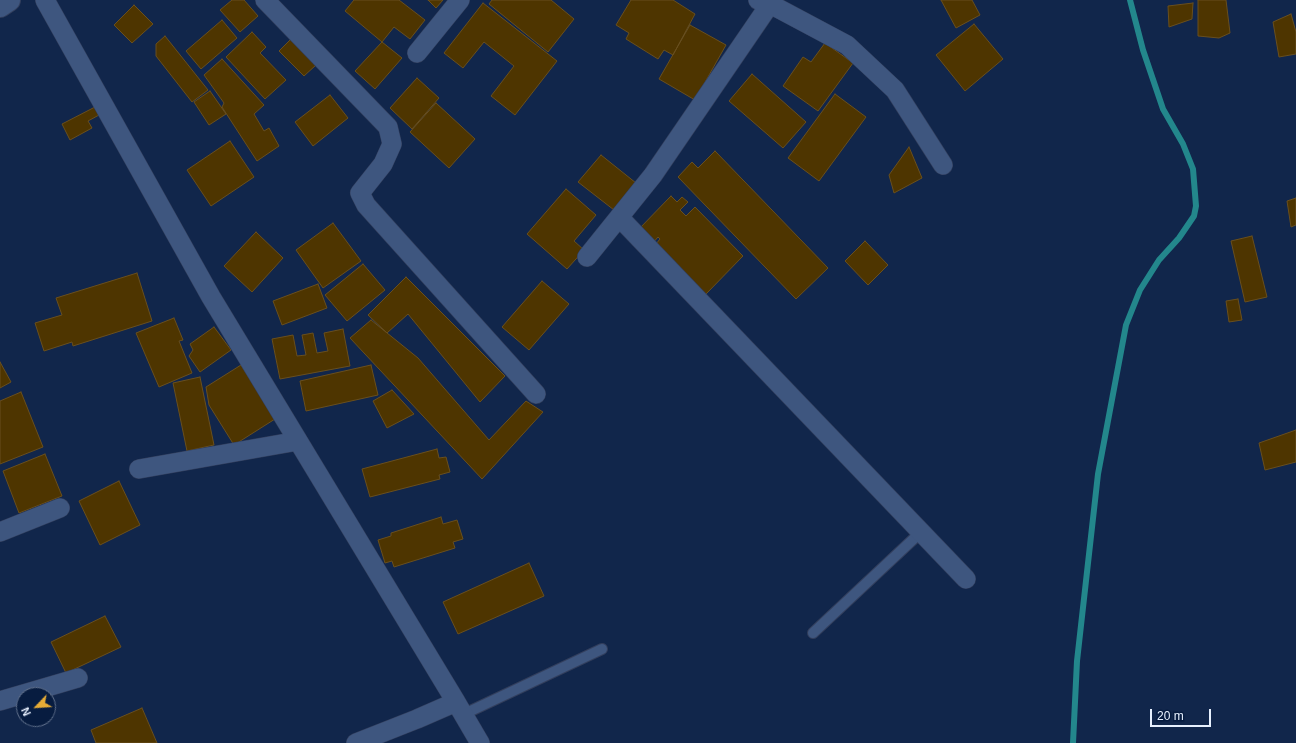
<!DOCTYPE html>
<style>
body{margin:0}
#map{position:relative;width:1296px;height:743px;overflow:hidden;background:#11264b;font-family:Helvetica,sans-serif}
canvas{display:block}
.north{position:absolute;left:16px;top:687px;width:40px;height:40px;box-sizing:border-box;background:#071c40;border:1px solid #61718c;border-radius:50%;rotate:245deg;font-size:11px;font-weight:700;line-height:16px;text-align:center;color:#e7f0fe}
.north::after{content:'';display:block;margin:auto;width:14px;height:18px;background:#e7ac36;clip-path:polygon(50% 0,100% 100%,50% 72%,0 100%)}
.scale{position:absolute;left:1150px;top:709px;width:61px;height:18px;box-sizing:border-box;border:2px solid #e7f0fe;border-top:0;padding-left:5px;font-size:12px;line-height:14px;white-space:nowrap;color:#e7f0fe;-webkit-text-stroke:3px #071c40;paint-order:stroke}
</style>
<div id="map">
<canvas width="1296" height="743"></canvas>
<div class="north">N</div>
<div class="scale">20 m</div>
</div>
<script>
const ctx = document.querySelector('canvas').getContext('2d');
ctx.lineJoin = 'round';
const shape = rows => new Path2D(rows.map(r => 'M' + r).join(''));
function strokePath(path, color, width, dash) { ctx.strokeStyle = color; ctx.lineWidth = width; ctx.lineCap = dash ? 'butt' : 'round'; ctx.setLineDash(dash || []); ctx.stroke(path); }
function fill(path, color) { ctx.fillStyle = color; ctx.fill(path, 'evenodd'); }
const stream = shape([
 [1073,743,1077,661,1098,474,1126,325,1140,290,1159,260,1179,238,1194,216,1196,206,1193,169,1183,144,1163,109,1143,50,1130,0]
]);
const building = shape([
 [232,0,244,0,258,16,240,32,220,10,232,0],
 [354,0,399,0,425,20,410,39,394,27,382,42,345,11,354,0],
 [428,0,443,0,436,8,428,0],
 [492,0,551,0,574,19,548,52,489,4,492,0],
 [631,0,673,0,695,14,673,55,664,50,658,59,626,39,629,33,616,25,631,0],
 [941,0,972,0,980,15,956,28,941,0],
 [1198,0,1226,0,1230,33,1219,38,1198,36,1198,0],
 [483,3,557,61,515,115,491,96,514,66,484,42,463,68,444,53,483,3],
 [1193,3,1192,19,1169,27,1168,6,1193,3],
 [134,5,153,24,132,43,114,25,134,5],
 [1291,14,1296,32,1296,54,1279,57,1273,22,1291,14],
 [222,20,237,38,201,69,186,51,222,20],
 [974,24,1003,59,965,91,936,55,974,24],
 [690,25,726,45,695,100,659,79,690,25],
 [252,32,266,47,260,53,286,80,265,99,226,57,252,32],
 [165,36,208,90,192,102,156,56,156,44,165,36],
 [291,39,316,65,304,76,279,51,291,39],
 [382,42,402,58,375,89,355,71,382,42],
 [825,43,853,63,818,111,783,86,803,57,811,62,825,43],
 [222,59,264,105,254,114,264,131,269,128,279,146,257,161,222,107,224,103,204,75,222,59],
 [752,74,806,122,783,148,729,101,752,74],
 [417,78,439,98,412,129,390,108,417,78],
 [210,91,226,114,209,125,194,102,210,91],
 [835,94,866,117,819,181,788,158,835,94],
 [330,95,348,118,313,146,295,122,330,95],
 [436,103,475,139,449,168,410,132,436,103],
 [95,107,99,115,88,121,92,128,70,140,62,124,95,107],
 [230,141,254,177,211,206,187,170,230,141],
 [909,147,922,178,894,193,889,175,909,147],
 [715,151,828,268,796,299,678,177,692,162,698,168,715,151],
 [601,155,636,183,614,210,578,182,601,155],
 [566,189,596,215,574,241,584,250,567,269,527,234,566,189],
 [671,196,677,202,682,197,688,202,680,210,686,216,695,207,743,256,706,294,656,244,660,239,658,237,652,244,638,230,671,196],
 [1296,198,1296,225,1291,227,1287,201,1296,198],
 [333,223,361,261,323,288,296,250,333,223],
 [256,232,283,258,252,292,224,266,256,232],
 [1252,236,1267,297,1245,302,1231,241,1252,236],
 [865,241,888,265,868,285,845,261,865,241],
 [363,264,385,290,347,321,325,295,363,264],
 [137,273,152,321,73,346,72,342,44,351,35,323,62,315,56,298,137,273],
 [406,277,505,376,480,402,408,314,387,333,368,315,406,277],
 [542,281,569,304,529,350,502,327,542,281],
 [318,284,327,308,282,325,273,301,318,284],
 [1238,299,1242,320,1229,322,1226,301,1238,299],
 [174,318,183,340,179,341,192,373,159,387,136,333,174,318],
 [371,320,418,358,489,440,526,401,543,412,482,479,350,338,371,320],
 [214,327,231,350,200,372,189,356,193,350,190,344,214,327],
 [343,329,350,366,280,379,272,339,293,335,297,356,306,355,302,335,313,333,317,353,328,351,324,333,343,329],
 [0,362,11,382,0,388,0,362],
 [241,365,275,419,234,445,209,405,206,387,241,365],
 [371,365,378,395,306,411,300,381,371,365],
 [200,377,214,445,187,451,173,383,200,377],
 [392,390,414,414,387,428,373,401,392,390],
 [21,392,43,447,0,464,0,401,21,392],
 [1296,430,1296,462,1265,470,1259,443,1296,430],
 [437,449,439,458,446,457,450,472,439,475,440,479,370,497,362,469,437,449],
 [45,454,62,496,19,513,3,471,45,454],
 [119,481,140,525,100,545,79,501,119,481],
 [441,517,443,524,457,520,463,539,453,542,455,548,394,567,392,561,385,563,378,540,391,536,391,533,441,517],
 [529,563,544,596,458,634,443,602,529,563],
 [105,616,121,647,66,673,51,642,105,616],
 [142,708,157,743,96,743,91,730,142,708]
]);
const service = shape([
 [813,633,921,532],
 [462,715,602,649]
]);
const minor = shape([
 [45,0,211,297,456,702,417,719,356,743],
 [265,0,388,127,392,144,383,164,360,193,366,205,536,394],
 [758,0,770,4,847,45,895,90,943,165],
 [417,53,460,0],
 [619,217,966,579],
 [587,257,653,175,770,4],
 [139,469,298,441],
 [0,532,60,508],
 [0,701,78,678],
 [456,702,480,743]
]);
const secondary = shape([
 [0,6,9,0]
]);
strokePath(stream, '#23878c', 6);
fill(building, '#4e3500');
strokePath(building, '#694f1e', 1);
strokePath(service, '#333f5d', 12);
strokePath(minor, '#333f5d', 20);
strokePath(secondary, '#333f5d', 24);
strokePath(service, '#3e567f', 10);
strokePath(minor, '#3e567f', 19);
strokePath(secondary, '#3e567f', 22);
</script>
